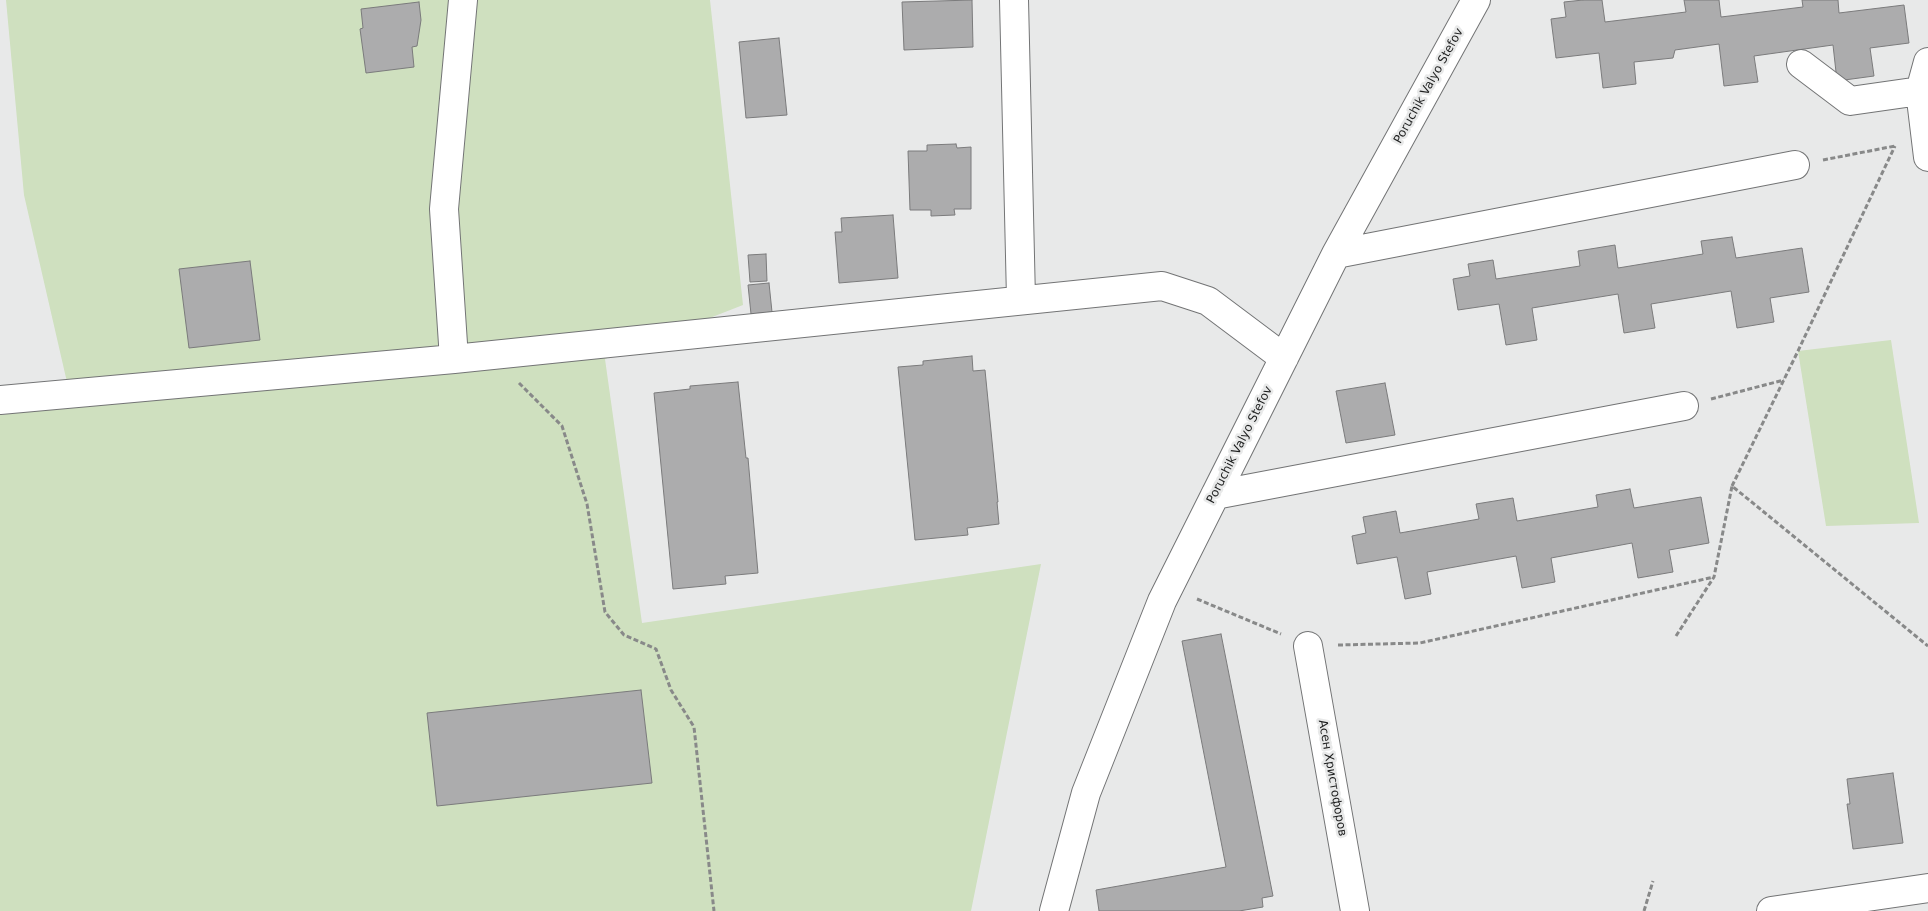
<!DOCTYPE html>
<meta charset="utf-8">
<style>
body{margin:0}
canvas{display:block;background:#e8e9e9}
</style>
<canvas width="1928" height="911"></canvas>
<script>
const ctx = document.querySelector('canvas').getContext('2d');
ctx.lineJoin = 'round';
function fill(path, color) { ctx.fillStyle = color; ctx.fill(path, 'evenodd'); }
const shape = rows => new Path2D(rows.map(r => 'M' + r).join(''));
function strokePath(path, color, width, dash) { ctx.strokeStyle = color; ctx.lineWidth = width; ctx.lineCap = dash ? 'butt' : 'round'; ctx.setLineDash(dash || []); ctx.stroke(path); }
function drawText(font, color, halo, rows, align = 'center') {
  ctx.font = font + ' "DejaVu Sans",sans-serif'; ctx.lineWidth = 5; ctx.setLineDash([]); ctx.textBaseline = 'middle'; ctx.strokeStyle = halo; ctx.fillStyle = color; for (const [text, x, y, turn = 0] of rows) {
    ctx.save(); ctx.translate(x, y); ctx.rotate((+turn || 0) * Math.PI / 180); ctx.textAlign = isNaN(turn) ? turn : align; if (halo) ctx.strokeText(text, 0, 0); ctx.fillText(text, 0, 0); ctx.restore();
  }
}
const green = shape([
 [6,0,710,0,743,305,605,359,642,623,1041,564,971,911,0,911,0,415,72,404,24,195],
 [1891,340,1919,523,1826,526,1798,351]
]);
const building = shape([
 [972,0,973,47,904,50,902,2,972,0],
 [1583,0,1602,0,1605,22,1686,12,1684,0,1719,0,1721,17,1803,7,1802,0,1838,0,1839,13,1904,5,1909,43,1870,48,1874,76,1837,81,1833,45,1754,56,1758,82,1724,86,1719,44,1675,50,1673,58,1634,62,1636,84,1603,88,1599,53,1556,58,1551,19,1566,17,1564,2,1583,0],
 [419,2,421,20,417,46,412,47,414,67,366,73,360,29,363,28,361,9,419,2],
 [779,38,787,115,746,118,739,42,779,38],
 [956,144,957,148,971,147,971,209,954,209,955,215,931,216,931,210,910,210,908,151,927,151,927,145,956,144],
 [893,215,898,278,839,283,835,232,842,232,841,218,893,215],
 [1732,237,1736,258,1802,248,1809,292,1770,298,1774,322,1737,328,1731,291,1651,304,1655,328,1624,333,1618,294,1532,308,1537,340,1506,345,1499,304,1458,310,1453,279,1470,276,1468,264,1493,260,1496,279,1580,266,1578,251,1615,245,1618,268,1703,254,1701,241,1732,237],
 [766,254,767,281,750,282,748,255,766,254],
 [250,261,260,340,189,348,179,269,250,261],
 [769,283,772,312,751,314,748,285,769,283],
 [972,356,973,371,985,370,998,502,997,502,999,524,967,528,968,535,915,540,898,367,923,365,923,361,972,356],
 [738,382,746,458,748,458,758,573,725,576,726,584,673,589,654,393,690,389,690,386,738,382],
 [1385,383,1395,435,1346,443,1336,391,1385,383],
 [1630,489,1634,508,1701,497,1709,543,1669,550,1673,572,1638,578,1632,543,1551,558,1555,582,1522,588,1516,556,1427,572,1431,594,1405,599,1397,557,1357,564,1352,536,1366,533,1363,517,1396,511,1400,533,1479,519,1476,504,1513,498,1517,521,1598,507,1596,495,1630,489],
 [1221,634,1273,896,1262,898,1263,907,1239,911,1099,911,1096,890,1226,867,1182,641,1221,634],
 [641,690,652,783,437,806,427,713,641,690],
 [1893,773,1903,843,1853,849,1847,804,1850,804,1847,779,1893,773]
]);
const path = shape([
 [1823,160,1895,146],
 [519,383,562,426,587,504,605,612,624,635,656,649,671,690,694,727,714,911],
 [1711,399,1784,380],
 [1732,486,1798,351,1895,146],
 [1197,599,1281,634],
 [1676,636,1714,577,1732,486,1928,646],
 [1338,645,1420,643,1714,577],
 [1644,911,1653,881]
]);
const minor = shape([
 [1014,0,1021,299],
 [1928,62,1920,91,1928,157],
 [1801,64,1850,101,1920,91],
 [1336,254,1795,165],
 [454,359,444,209,463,0],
 [0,400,454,359,1162,286,1208,301,1284,358],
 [1215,495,1684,406],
 [1308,646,1355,911],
 [1054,911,1086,793,1162,601,1336,254,1476,0],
 [1771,911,1928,888]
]);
const streetNames = [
 ["Poruchik Valyo Stefov",1429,86,-61],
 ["Poruchik Valyo Stefov",1240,445,-63],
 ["Асен Христофоров",1332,778,80]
];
fill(green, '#cfe0bf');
fill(building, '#acacad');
strokePath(building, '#7b7b7c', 1);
strokePath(minor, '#737475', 30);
strokePath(path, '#888989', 3, [5, 2.5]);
strokePath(minor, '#fff', 28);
drawText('12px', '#1e1f1f', '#e8e9e9', streetNames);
</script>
